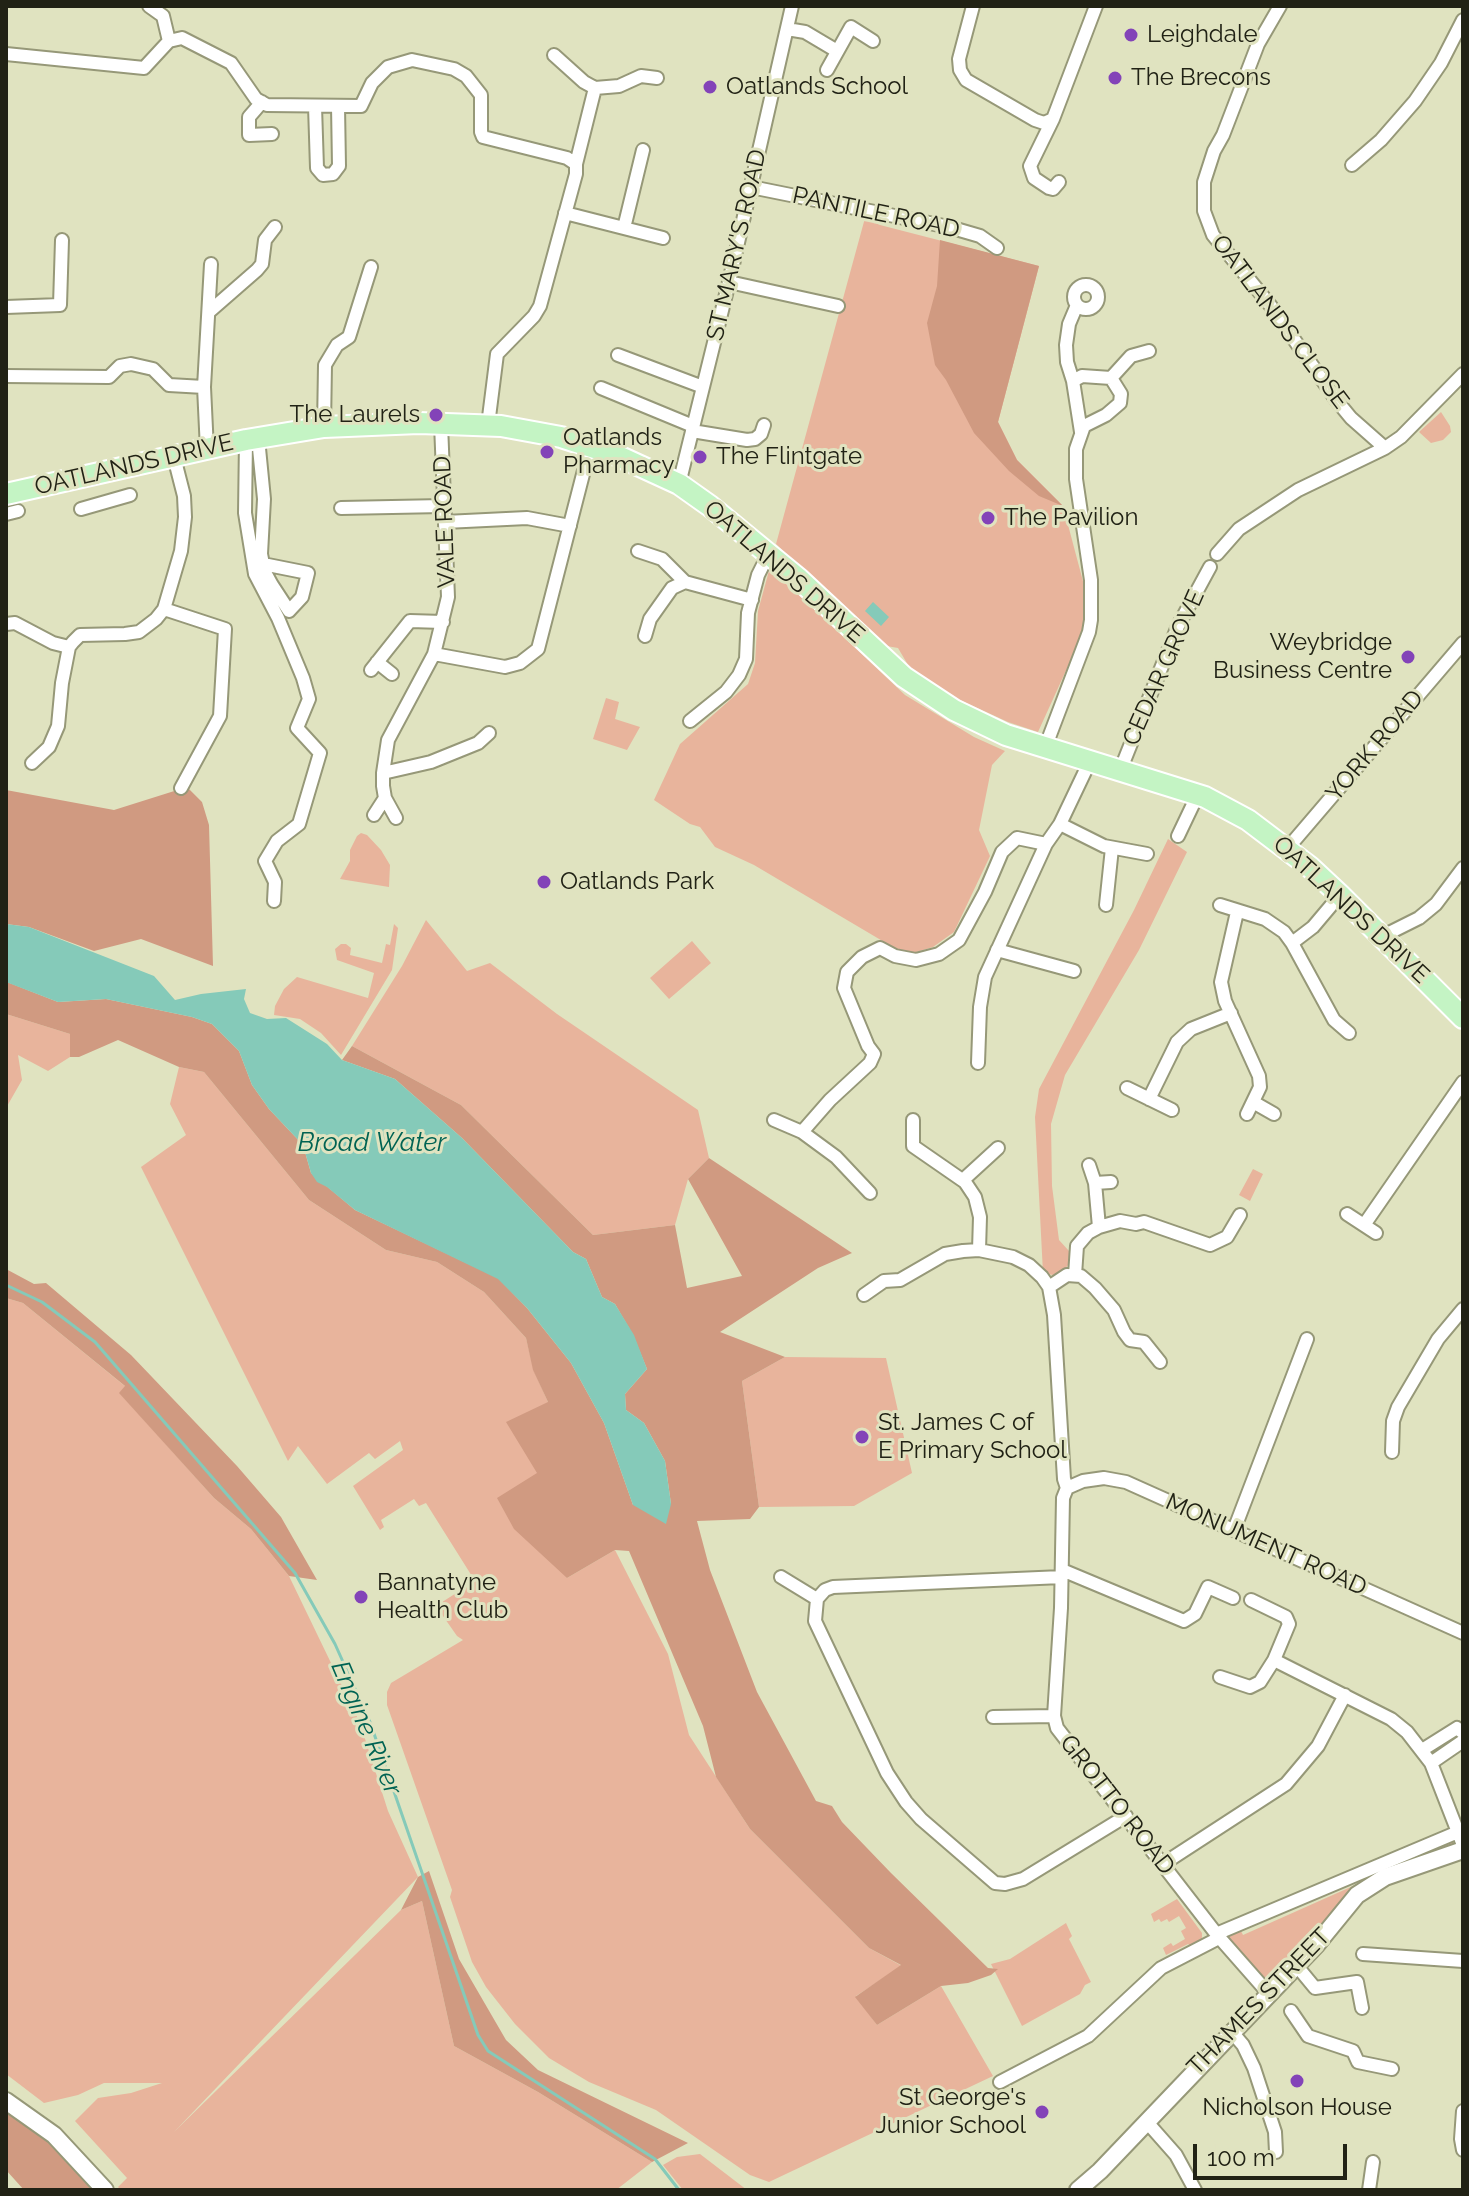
<!DOCTYPE html>
<style>
body{margin:0}
#map{position:relative;width:1469px;height:2196px;overflow:hidden;background:#e0e3c0;font-family:Raleway,sans-serif}
canvas{display:block}
.frame{position:absolute;inset:0;border:8px solid #212215;pointer-events:none}
.scale{position:absolute;left:1193px;top:2144px;width:154px;height:36px;box-sizing:border-box;border:4px solid #212215;border-top:0;padding-left:10px;font-size:24px;line-height:28px;white-space:nowrap;color:#212215;-webkit-text-stroke:6px #e0e3c0;paint-order:stroke}
</style>
<div id="map">
<canvas width="1469" height="2196"></canvas>
<div class="frame"></div>
<div class="scale">100 m</div>
</div>
<script>
const ctx = document.querySelector('canvas').getContext('2d');
ctx.lineJoin = 'round';
function fill(path, color) { ctx.fillStyle = color; ctx.fill(path, 'evenodd'); }
const shape = rows => new Path2D(rows.map(r => 'M' + r).join(''));
function strokePath(path, color, width, dash) { ctx.strokeStyle = color; ctx.lineWidth = width; ctx.lineCap = dash ? 'butt' : 'round'; ctx.setLineDash(dash || []); ctx.stroke(path); }
function drawText(font, color, halo, rows, align = 'center') {
  ctx.font = font + ' Raleway,sans-serif'; ctx.lineWidth = 6; ctx.setLineDash([]); ctx.textBaseline = 'middle'; ctx.strokeStyle = halo; ctx.fillStyle = color; for (const [text, x, y, turn = 0] of rows) {
    ctx.save(); ctx.translate(x, y); ctx.rotate((+turn || 0) * Math.PI / 180); ctx.textAlign = isNaN(turn) ? turn : align; if (halo) ctx.strokeText(text, 0, 0); ctx.fillText(text, 0, 0); ctx.restore();
  }
}
const green = shape([
 [865,218,880,225,1039,266,998,422,1017,460,1063,506,1084,585,1085,612,1084,631,1038,732,1008,722,951,696,911,670,898,648,881,645,776,544],
 [1441,412,1450,426,1451,432,1443,440,1431,443,1419,432],
 [770,567,905,695,974,737,1005,751,992,765,979,830,990,856,954,932,933,947,913,953,896,949,754,865,715,847,700,827,690,824,654,800,680,744,748,684,755,663,758,611],
 [606,698,619,702,615,719,640,727,627,750,593,739],
 [361,833,367,835,381,850,390,865,389,887,340,879,350,861,350,850,357,836],
 [1168,839,1187,852,1139,950,1065,1075,1051,1124,1052,1186,1059,1240,1069,1251,1070,1263,1061,1273,1053,1275,1043,1273,1035,1117,1039,1089,1134,910],
 [426,920,467,971,490,963,557,1014,698,1110,709,1158,688,1179,675,1225,593,1235,461,1105,352,1046,402,966],
 [394,924,398,928,392,970,341,1055,321,1033,300,1019,274,1015,275,1006,284,989,297,977,368,998,374,973,337,960,335,949,341,944,346,944,351,948,350,955,382,963,386,944,390,945],
 [692,941,711,963,669,999,650,978],
 [6,1014,70,1034,70,1057,48,1071,18,1055,22,1080,6,1108],
 [179,1067,204,1072,309,1200,386,1250,437,1262,484,1292,526,1338,534,1371,548,1402,537,1473,567,1578,615,1550,668,1654,689,1735,750,1829,869,1948,902,1966,856,1996,877,2025,941,1986,993,2076,769,2182,750,2175,656,2110,589,2082,549,2058,515,2024,486,1987,472,1962,450,1897,452,1890,387,1705,387,1692,391,1683,463,1640,457,1636,436,1606,475,1581,426,1503,419,1506,414,1499,381,1520,384,1527,380,1530,353,1486,403,1450,400,1441,375,1459,369,1453,327,1484,298,1446,288,1461,141,1167,186,1135,170,1104],
 [1253,1169,1263,1174,1250,1201,1239,1195],
 [6,1298,23,1303,126,1387,120,1393,214,1498,251,1529,289,1576,360,1723,388,1811,418,1877,174,2132,401,1910,422,1901,454,2046,538,2092,652,2162,616,2190,121,2190,118,2187,127,2178,75,2121,98,2098,131,2093,162,2083,104,2083,78,2095,44,2103,6,2074],
 [785,1357,886,1358,912,1473,854,1506,759,1507,742,1381],
 [1452,1840,1454,1845,1355,1890,1269,1980,1265,1979,1244,1958,1225,1934,1239,1927,1243,1935,1353,1886,1362,1881,1359,1874],
 [1177,1899,1202,1933,1202,1937,1201,1942,1192,1947,1188,1944,1166,1955,1163,1948,1171,1943,1173,1946,1185,1939,1181,1931,1186,1928,1179,1916,1169,1922,1167,1919,1161,1922,1159,1919,1154,1922,1151,1914],
 [1066,1923,1072,1936,1069,1939,1091,1982,1085,1985,1080,1994,1022,2026,991,1964,1010,1959],
 [700,2154,747,2190,683,2190,663,2165,677,2157]
]);
const forest = shape([
 [940,240,1039,266,998,422,1017,460,1063,506,1039,496,1009,471,974,433,946,380,935,365,927,323,937,286],
 [187,787,202,802,209,825,213,966,141,939,94,951,29,927,6,924,6,790,114,810],
 [7,982,58,1002,106,999,192,1017,212,1024,239,1051,252,1085,269,1109,303,1145,311,1173,355,1210,498,1278,527,1308,571,1363,604,1423,633,1505,671,1504,665,1461,644,1423,626,1410,625,1394,647,1369,633,1335,615,1304,602,1297,586,1259,573,1252,462,1138,395,1079,342,1060,352,1046,461,1105,593,1235,675,1225,687,1288,742,1276,688,1179,709,1158,852,1253,818,1268,720,1332,785,1357,742,1381,759,1507,750,1519,697,1521,710,1570,757,1692,816,1801,832,1806,842,1822,891,1873,988,1968,998,1969,991,1975,968,1983,941,1986,877,2025,855,1997,901,1965,869,1948,750,1829,716,1777,703,1726,629,1551,615,1550,567,1578,514,1529,497,1498,537,1473,506,1422,548,1402,533,1370,526,1338,484,1292,437,1262,386,1250,309,1200,204,1072,179,1067,118,1040,79,1057,70,1057,70,1034,6,1014],
 [6,1269,34,1284,46,1283,131,1355,237,1466,281,1517,317,1580,289,1576,251,1529,214,1498,119,1393,125,1386,23,1303,6,1298],
 [429,1871,459,1959,506,2040,538,2070,688,2143,652,2162,538,2092,454,2046,422,1901,401,1910,418,1877],
 [6,2111,41,2135,92,2190,24,2190,6,2170]
]);
const water = shape([
 [873,602,889,617,881,626,865,611],
 [6,924,29,927,154,976,175,1000,201,994,246,989,244,999,250,1013,267,1019,286,1018,327,1044,342,1060,395,1079,462,1138,573,1252,586,1259,602,1297,615,1304,634,1335,647,1369,625,1394,626,1410,644,1423,665,1461,671,1504,666,1524,633,1505,604,1423,571,1363,527,1308,498,1279,355,1210,327,1187,317,1182,311,1173,303,1145,269,1109,252,1085,239,1051,212,1024,192,1017,106,999,58,1002,6,982]
]);
const stream = shape([
 [6,1285,42,1302,95,1342,295,1573,335,1644,370,1722,478,2035,488,2051,655,2159,679,2190]
]);
const minor = shape([
 [149,6,163,16,169,41],
 [973,6,959,59,960,70,966,80,1035,120,1044,123,1053,119],
 [1280,6,1258,44,1223,135,1214,151,1204,182,1204,211,1213,235,1270,305,1337,401,1351,418,1385,448],
 [787,29,805,32,837,51],
 [169,41,182,38,231,63,256,99,267,105,361,106,372,83,388,67,412,60,454,69,466,76,481,95,481,132,483,137,567,158,576,164,576,174,540,306,534,316,497,354,488,425],
 [6,54,144,68,169,41],
 [554,55,584,82,595,88,619,86,641,76,657,78],
 [827,70,851,27,873,41],
 [262,102,249,117,249,135,272,134],
 [315,106,317,168,323,175,333,174,339,166,338,106],
 [576,164,595,88],
 [1352,165,1381,140,1415,101,1441,63,1463,20],
 [1059,182,1053,189,1049,188,1034,178,1030,166,1053,119,1096,6],
 [751,187,949,227,980,236,997,248],
 [565,213,663,238],
 [624,228,643,150],
 [729,282,838,306],
 '1074 297a12 12 0 1 1 24 0a12 12 0 1 1-24 0Z',
 [6,307,60,305,62,240],
 [210,311,257,270,262,264,265,240,275,227],
 [618,355,703,387],
 [6,376,109,377,120,366,131,364,153,369,169,385,204,387],
 [1073,381,1067,362,1066,345,1069,324,1077,305],
 [601,388,693,426],
 [324,427,325,365,337,345,349,337,371,267],
 [692,431,747,440,755,439,761,434,764,425],
 [1081,432,1073,381,1082,376,1111,378],
 [258,438,264,499,261,554,263,564,266,574,272,585,289,611,302,597,308,573,263,564],
 [246,440,245,513,255,574,278,618,303,678,309,699,297,728,320,753,299,824,277,841,265,861,275,882,274,901],
 [207,450,204,387,211,264],
 [679,484,729,282,792,6],
 [341,508,443,506],
 [81,509,130,495],
 [6,514,18,511],
 [445,522,527,518,570,526],
 [638,551,662,559,685,582],
 [1217,554,1239,529,1298,490,1385,448,1401,437,1463,374],
 [164,609,225,629,220,716,181,788],
 [6,624,15,623,53,643,69,647],
 [645,636,650,619,672,588,685,582,752,600],
 [434,654,505,667,520,663,538,649,590,447],
 [377,662,392,674],
 [371,670,410,621,443,622],
 [690,721,726,692,739,675,746,659,748,613,758,575,769,553],
 [1045,748,1089,632,1091,620,1091,580,1076,479,1076,449,1084,426,1106,415,1120,403,1121,394,1111,378,1131,356,1149,351],
 [32,763,49,747,58,726,62,683,69,647,73,642,80,635,125,634,139,632,156,619,164,609,181,551,185,517,184,496,174,457],
 [1120,771,1178,626,1210,567],
 [383,773,431,762,478,743,489,733],
 [374,815,385,798],
 [396,818,385,798,383,786,383,773,388,740,434,654,448,597,441,424],
 [1060,824,1104,846,1147,854],
 [1178,836,1198,794],
 [1287,849,1463,643],
 [1106,905,1112,848],
 [1220,905,1265,919,1284,932,1292,943,1334,1020,1349,1033],
 [1237,912,1221,982,1225,1001,1259,1076,1260,1087,1247,1114],
 [1383,936,1419,918,1436,904,1463,868],
 [1292,943,1313,927,1340,895],
 [997,950,1074,971],
 [978,1063,980,1007,985,977,1046,844,1060,824,1090,761],
 [1127,1088,1172,1110],
 [1149,1099,1177,1042,1191,1029,1231,1013],
 [1253,1102,1274,1114],
 [774,1120,802,1132,830,1100,870,1063,874,1054,868,1046,844,988,847,972,862,957,880,948,895,956,916,960,939,954,959,940,985,892,1002,852,1017,838,1046,844],
 [913,1120,913,1146,965,1182,975,1197,980,1217,979,1250],
 [802,1132,836,1157,870,1193],
 [1089,1165,1095,1183],
 [963,1180,998,1148],
 [1347,1214,1376,1233],
 [1364,1225,1463,1082],
 [1099,1227,1095,1183,1111,1182],
 [1075,1275,1077,1246,1088,1233,1099,1227,1120,1221,1136,1224,1144,1222,1210,1245,1227,1237,1240,1215],
 [1049,1287,1067,1275,1081,1276,1095,1288,1114,1310,1124,1332,1130,1340,1144,1342,1160,1362],
 [864,1295,884,1281,900,1280,945,1254,963,1251,979,1250,1013,1257,1029,1265,1042,1277,1049,1287,1054,1315,1064,1479,1067,1488],
 [1392,1452,1393,1421,1398,1407,1438,1339,1463,1309],
 [1067,1488,1063,1498,1061,1608,1054,1716,1057,1728,1218,1936,1269,1994],
 [1067,1488,1083,1481,1104,1478,1126,1482,1463,1633],
 [1234,1530,1307,1339],
 [1062,1570,1184,1621,1195,1614,1208,1587,1233,1598],
 [781,1577,817,1599],
 [1062,1577,833,1587,825,1590,817,1599,815,1621,887,1773,906,1802,921,1819,995,1883,1005,1884,1023,1879,1126,1816],
 [1274,1660,1391,1719,1407,1732,1431,1763,1463,1845],
 [1220,1677,1250,1687,1260,1682,1274,1660,1289,1624,1286,1617,1251,1600],
 [993,1717,1054,1716],
 [1422,1750,1457,1728,1463,1733],
 [1431,1763,1463,1741],
 [1163,1864,1286,1784,1318,1746,1345,1695],
 [1216,1934,1458,1832],
 [1363,1954,1463,1961],
 [1296,1965,1315,1988,1357,1982,1362,2008],
 [1291,2011,1308,2036,1353,2051,1358,2062,1392,2069],
 [1231,2031,1243,2045,1254,2068,1275,2132,1276,2152],
 [1000,2082,1088,2036,1161,1968,1219,1938],
 [1463,2111,1461,2139,1463,2150],
 [1146,2121,1176,2155,1195,2190],
 [1369,2190,1373,2162]
]);
const tertiary = shape([
 [6,2101,54,2135,105,2190],
 [1078,2190,1100,2171,1317,1944,1357,1895,1385,1877,1463,1850]
]);
const primary = shape([
 [6,494,246,440,324,427,419,423,501,426,561,437,616,455,679,484,710,506,799,579,904,677,954,710,1006,735,1205,797,1248,820,1310,867,1340,895,1463,1018]
]);
const markers = [
 [1131,35,8,"#8343b8"],
 [1115,78,8,"#8343b8"],
 [710,87,8,"#8343b8"],
 [436,415,8,"#8343b8"],
 [547,452,8,"#8343b8"],
 [700,457,8,"#8343b8"],
 [988,518,8,"#8343b8"],
 [1408,657,8,"#8343b8"],
 [544,882,8,"#8343b8"],
 [862,1437,8,"#8343b8"],
 [361,1597,8,"#8343b8"],
 [1297,2081,8,"#8343b8"],
 [1042,2112,8,"#8343b8"]
];
const poiNames = [
 ["Leighdale",1147,35],
 ["The Brecons",1131,78],
 ["Oatlands School",726,87],
 ["The Laurels",420,415,"right"],
 ["Oatlands",563,438],
 ["Pharmacy",563,466],
 ["The Flintgate",716,457],
 ["The Pavilion",1004,518],
 ["Weybridge",1392,643,"right"],
 ["Business Centre",1392,671,"right"],
 ["Oatlands Park",560,882],
 ["St. James C of",878,1423],
 ["E Primary School",878,1451],
 ["Bannatyne",377,1583],
 ["Health Club",377,1611],
 ["St George's",1026,2098,"right"],
 ["Junior School",1026,2126,"right"],
 ["Nicholson House",1297,2108,"center"]
];
const streetNames = [
 ["PANTILE ROAD",876,213,12],
 ["ST MARY'S ROAD",737,245,-77],
 ["OATLANDS CLOSE",1280,322,53],
 ["OATLANDS DRIVE",134,465,-13],
 ["VALE ROAD",445,522,-92],
 ["OATLANDS DRIVE",784,572,41],
 ["CEDAR GROVE",1164,668,-66],
 ["YORK ROAD",1375,746,-50],
 ["OATLANDS DRIVE",1351,910,43],
 ["MONUMENT ROAD",1266,1545,24],
 ["GROTTO ROAD",1117,1805,52],
 ["THAMES STREET",1259,2002,-46]
];
const waterNames = [
 ["Broad Water",372,1143],
 ["Engine River",366,1728,67]
];
fill(green, '#e8b49c');
fill(forest, '#d09a81');
fill(water, '#85cab9');
strokePath(stream, '#85cab9', 3);
strokePath(minor, '#969878', 16);
strokePath(tertiary, '#969878', 20);
strokePath(primary, '#fff', 24);
strokePath(minor, '#fff', 12);
strokePath(tertiary, '#fff', 16);
strokePath(primary, '#c4f4c4', 20);
for (const [x, y, r, color] of markers) { const dot = new Path2D(); dot.arc(x, y, r, 0, 2 * Math.PI); ctx.fillStyle = color; ctx.fill(dot); strokePath(dot, '#e0e3c0', 3); }
drawText('24px', '#212215', '#e0e3c0', poiNames, 'left');
drawText('24px', '#212215', '#e0e3c0', streetNames);
drawText('italic 26px', '#006353', '#e0e3c0', waterNames);
</script>
